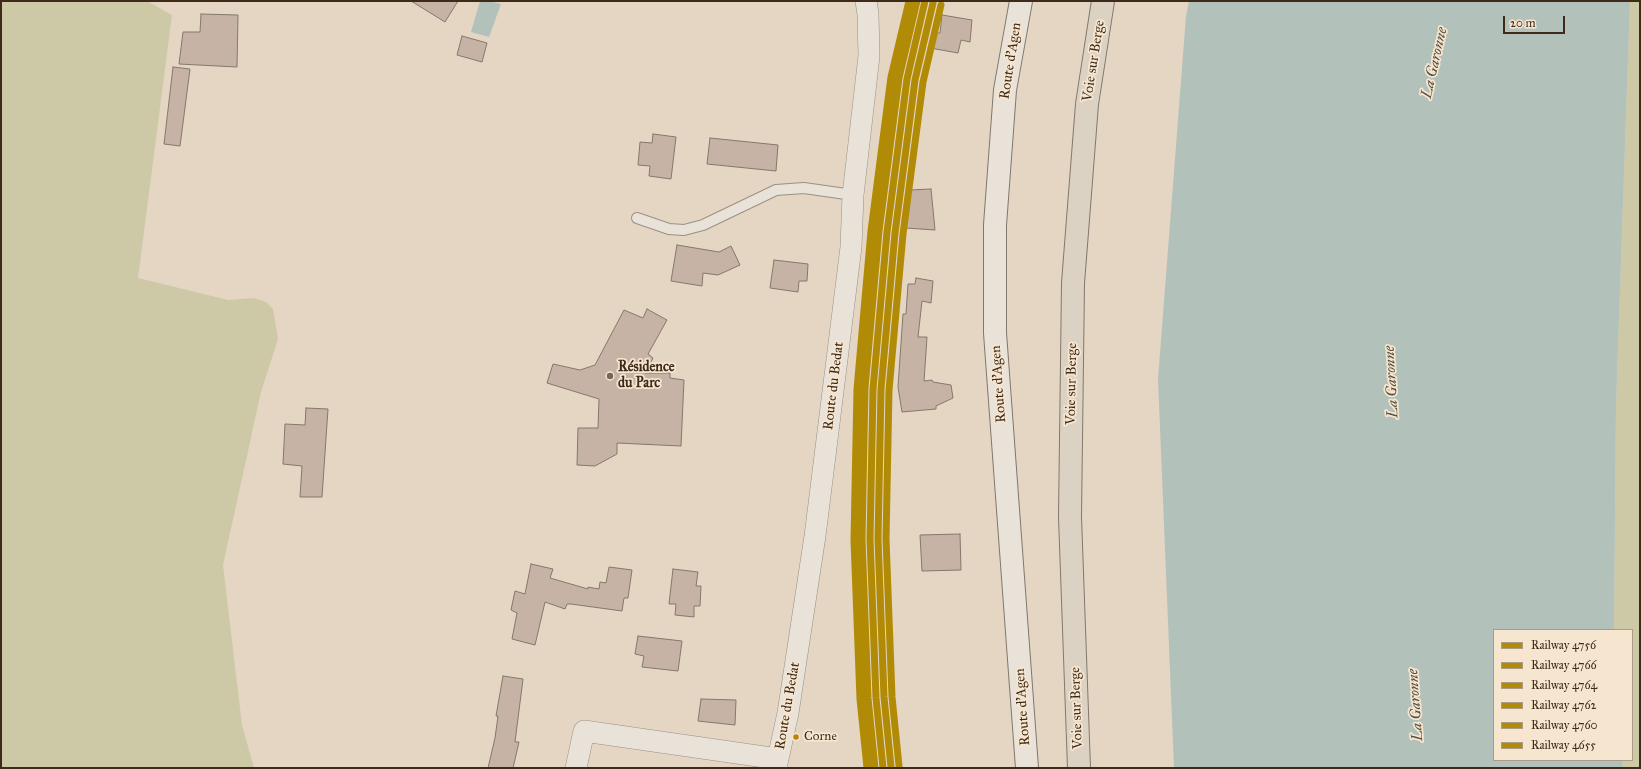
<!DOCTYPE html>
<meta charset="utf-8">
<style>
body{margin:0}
#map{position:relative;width:1641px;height:769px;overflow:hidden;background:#e4d6c3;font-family:"IM FELL Great Primer",serif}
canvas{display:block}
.frame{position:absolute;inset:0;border:2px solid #3e2a19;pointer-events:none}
.legend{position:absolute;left:1493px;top:629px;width:140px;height:132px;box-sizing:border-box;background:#f6e6d0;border:1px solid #ac9b87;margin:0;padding:5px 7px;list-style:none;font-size:12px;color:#3e2a19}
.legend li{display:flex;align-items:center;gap:8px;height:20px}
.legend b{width:20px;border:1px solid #ac9b87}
.scale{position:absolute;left:1503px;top:16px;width:62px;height:18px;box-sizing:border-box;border:2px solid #3e2a19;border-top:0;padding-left:5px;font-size:12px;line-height:14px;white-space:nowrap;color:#3e2a19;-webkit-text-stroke:3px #f6e6d0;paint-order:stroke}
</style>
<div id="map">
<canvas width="1641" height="769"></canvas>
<div class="frame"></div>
<ul class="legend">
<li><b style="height:5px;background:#b28b06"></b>Railway 4756</li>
<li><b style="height:5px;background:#b28b06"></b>Railway 4766</li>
<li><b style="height:5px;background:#b28b06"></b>Railway 4764</li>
<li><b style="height:5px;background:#b28b06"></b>Railway 4762</li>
<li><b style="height:5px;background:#b28b06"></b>Railway 4760</li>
<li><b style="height:5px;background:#b28b06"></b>Railway 4655</li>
</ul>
<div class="scale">20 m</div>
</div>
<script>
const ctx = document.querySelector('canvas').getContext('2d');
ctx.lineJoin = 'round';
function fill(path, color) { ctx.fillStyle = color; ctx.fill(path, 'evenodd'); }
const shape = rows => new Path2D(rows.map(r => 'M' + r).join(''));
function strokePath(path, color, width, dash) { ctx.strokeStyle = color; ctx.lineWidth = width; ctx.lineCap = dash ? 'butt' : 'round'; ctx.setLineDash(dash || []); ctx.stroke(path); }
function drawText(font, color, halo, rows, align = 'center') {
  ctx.font = font + ' "IM FELL Great Primer",serif'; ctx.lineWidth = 3.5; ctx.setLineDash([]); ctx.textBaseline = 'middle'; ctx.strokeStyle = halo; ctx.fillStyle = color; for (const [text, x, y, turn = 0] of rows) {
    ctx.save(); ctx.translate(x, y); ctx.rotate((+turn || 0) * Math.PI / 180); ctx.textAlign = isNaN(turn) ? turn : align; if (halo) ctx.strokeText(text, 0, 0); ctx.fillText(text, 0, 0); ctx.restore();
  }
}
const green = shape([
 [1,1,147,1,172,15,138,278,228,300,254,298,266,302,273,309,278,339,261,392,223,565,242,725,254,768,1,768],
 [1630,1,1640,1,1640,768,1623,768,1622,760,1632,760,1632,630,1614,630,1616,407]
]);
const water = shape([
 [480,1,489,1,501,4,489,37,471,32],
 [1189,1,1630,1,1616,407,1614,630,1494,630,1494,760,1622,760,1623,768,1174,768,1158,379,1186,16]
]);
const building = shape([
 [411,1,458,1,445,22,411,1],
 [201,14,238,15,237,67,179,64,183,32,200,32,201,14],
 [942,15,972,20,970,42,961,40,958,53,930,48,932,33,940,33,942,15],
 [462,36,487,43,482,62,457,55,462,36],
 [173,67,190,69,180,146,164,144,173,67],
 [653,134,676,137,671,179,649,176,650,166,638,165,640,142,652,143,653,134],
 [710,138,778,145,776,171,707,164,710,138],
 [931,189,935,230,906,228,910,190,931,189],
 [677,245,719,252,731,246,740,265,718,275,703,273,702,286,671,281,677,245],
 [774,260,808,264,807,281,799,281,798,292,770,288,774,260],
 [916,278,933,281,931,303,922,301,918,337,927,337,924,381,932,380,933,382,951,385,953,398,936,406,936,409,902,412,898,387,903,314,906,314,908,284,915,284,916,278],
 [647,309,667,320,648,354,653,358,645,373,670,373,670,378,684,380,681,446,617,443,617,454,595,466,577,465,578,428,598,428,599,399,547,383,553,364,580,370,595,365,624,310,643,318,647,309],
 [306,408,328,409,322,497,300,497,302,466,283,464,285,424,305,425,306,408],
 [960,534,961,570,922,571,920,535,960,534],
 [531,564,553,569,550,578,588,589,588,587,599,589,600,582,606,583,609,567,632,570,628,598,624,598,622,611,571,604,567,604,565,609,545,602,535,645,512,639,517,613,511,610,515,591,525,594,531,564],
 [673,569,698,572,696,586,701,586,700,606,694,606,694,617,675,615,676,604,669,604,673,569],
 [638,636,682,641,678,671,642,667,644,656,635,654,638,636],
 [503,676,523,679,515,742,519,742,513,768,488,768,495,738,498,716,496,716,503,676],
 [701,699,736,700,735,725,698,721,701,699]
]);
const lane = shape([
 [637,218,669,229,684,230,703,225,776,190,804,188,853,195]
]);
const street = shape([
 [576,768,584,731,778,759],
 [776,768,788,713,815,536,851,247,853,195,869,56,868,14,866,1]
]);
const secondary = shape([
 [1021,1,1005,90,995,225,995,333,1027,768]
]);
const primary = shape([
 [1079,768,1070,517,1073,283,1087,104,1103,1]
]);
const rail1 = shape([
 [883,768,876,698,870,539,873,389,887,232,907,79,925,1]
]);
const rail2 = shape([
 [891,767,884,697,878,539,881,389,895,233,915,80,933,3]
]);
const rail3 = shape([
 [875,768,868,698,862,539,865,388,879,231,899,78,917,1]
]);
const rail4 = shape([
 [899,766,892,697,886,539,889,390,903,234,923,82,941,5]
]);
const rail5 = shape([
 [867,768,860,699,854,540,857,389,871,231,891,77,909,1]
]);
const rail6 = shape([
 [871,768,864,702,860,539,863,386,876,231,898,75,915,1]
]);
const markers = [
 [610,376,4,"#786654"],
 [796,737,3.5,"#c08108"]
];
const busNames = [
 ["Corne",804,737]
];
const streetNames = [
 ["Route d'Agen",1011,61,-81],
 ["Voie sur Berge",1094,61,-81],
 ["Route d'Agen",999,384,-94],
 ["Voie sur Berge",1072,384,-89],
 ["Route du Bedat",834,386,-83],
 ["Route du Bedat",788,706,-80],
 ["Route d'Agen",1023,707,-94],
 ["Voie sur Berge",1077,708,-92]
];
const poiNames = [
 ["Résidence",618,368],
 ["du Parc",618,384]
];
const waterNames = [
 ["La Garonne",1435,63,-77],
 ["La Garonne",1392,382,-93],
 ["La Garonne",1416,705,-94]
];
fill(green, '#cdc9a6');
fill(water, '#b3c1bb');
fill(building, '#c7b3a5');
strokePath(building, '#82786c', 1);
strokePath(lane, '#9a9083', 12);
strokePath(street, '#9a9083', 22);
strokePath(secondary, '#82786c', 24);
strokePath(primary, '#82786c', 24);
strokePath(lane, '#e9e2d8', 10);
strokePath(street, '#e9e2d8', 21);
strokePath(secondary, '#e9e2d8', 22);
strokePath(primary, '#dcd2c3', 22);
strokePath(rail1, '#b28b06', 7);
strokePath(rail2, '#b28b06', 7);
strokePath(rail3, '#b28b06', 7);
strokePath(rail4, '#b28b06', 7);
strokePath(rail5, '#b28b06', 7);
strokePath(rail6, '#b28b06', 7);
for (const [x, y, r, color] of markers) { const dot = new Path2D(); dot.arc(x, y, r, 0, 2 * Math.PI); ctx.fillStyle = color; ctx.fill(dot); strokePath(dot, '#f6e6d0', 1.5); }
drawText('13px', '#3e2a19', '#f6e6d0', busNames, 'left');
drawText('14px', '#3e2a19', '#f6e6d0', streetNames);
drawText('bold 14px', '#3e2a19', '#f6e6d0', poiNames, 'left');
drawText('italic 15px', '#564e40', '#f6e6d0', waterNames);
</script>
